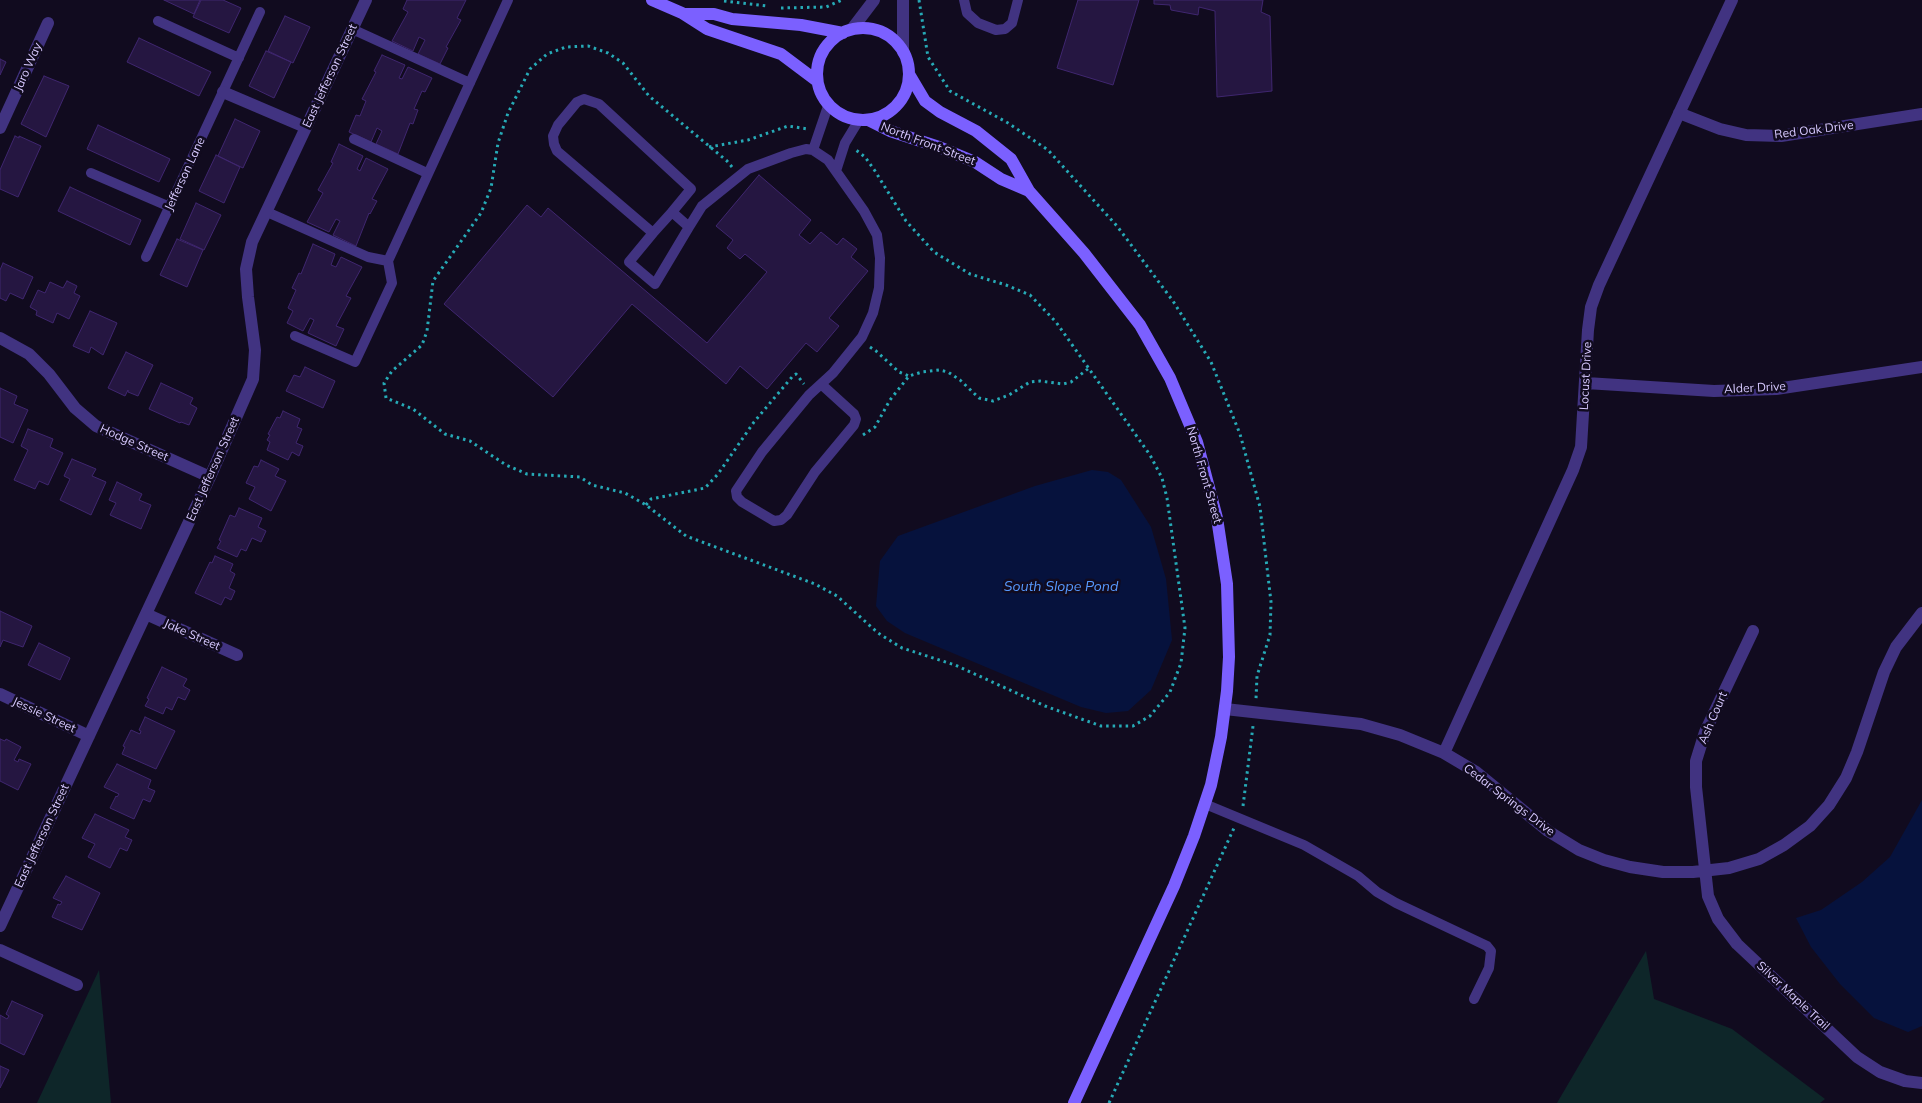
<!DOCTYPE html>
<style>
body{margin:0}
canvas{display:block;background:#110b1f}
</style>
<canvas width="1922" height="1103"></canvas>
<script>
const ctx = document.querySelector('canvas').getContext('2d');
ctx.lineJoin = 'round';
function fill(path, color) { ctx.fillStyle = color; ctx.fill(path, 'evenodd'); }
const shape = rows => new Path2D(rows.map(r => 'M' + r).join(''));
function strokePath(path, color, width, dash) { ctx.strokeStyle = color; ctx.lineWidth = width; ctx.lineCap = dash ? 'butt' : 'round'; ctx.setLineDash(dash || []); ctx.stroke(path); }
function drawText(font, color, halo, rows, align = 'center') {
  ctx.font = font + ' Mulish,sans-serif'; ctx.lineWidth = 5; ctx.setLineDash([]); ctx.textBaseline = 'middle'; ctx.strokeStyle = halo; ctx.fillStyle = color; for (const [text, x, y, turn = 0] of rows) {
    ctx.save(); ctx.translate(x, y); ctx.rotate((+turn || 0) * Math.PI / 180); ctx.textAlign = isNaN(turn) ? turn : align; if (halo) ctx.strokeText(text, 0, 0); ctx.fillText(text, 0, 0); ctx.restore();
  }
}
const green = shape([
 [1646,951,1654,999,1732,1029,1825,1099,1820,1103,1557,1103],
 [99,970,111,1103,37,1103]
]);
const water = shape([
 [1092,470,1108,472,1121,480,1151,527,1166,579,1172,640,1151,690,1128,711,1106,713,1081,707,905,633,887,621,876,606,880,561,898,536,1035,486],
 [1922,800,1922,1026,1908,1032,1874,1018,1840,984,1811,947,1796,918,1821,910,1862,882,1890,857]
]);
const building = shape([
 [164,0,200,0,194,14,164,0],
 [201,0,223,0,241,8,229,33,193,17,201,0],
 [407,0,466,0,457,18,461,20,446,47,448,48,440,64,418,54,425,40,419,37,413,51,392,41,408,12,403,9,407,0],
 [1078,0,1139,0,1113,85,1057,68,1078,0],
 [1154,0,1263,0,1261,12,1270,16,1272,91,1217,97,1215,11,1199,7,1198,15,1171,10,1170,5,1154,4,1154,0],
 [285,16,310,27,293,63,268,51,285,16],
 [139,38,211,72,199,96,127,62,139,38],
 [266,51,291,62,274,98,249,86,266,51],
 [382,55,405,65,399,78,402,79,408,67,432,78,425,92,422,91,414,109,418,110,413,124,410,123,398,154,376,144,382,131,377,128,371,142,349,132,356,115,360,116,366,101,362,99,376,72,374,71,382,55],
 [0,59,6,62,0,75,0,59],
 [44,76,69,86,46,137,21,124,44,76],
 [235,119,260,131,243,168,218,156,235,119],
 [98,125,170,159,159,182,87,149,98,125],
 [15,136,19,138,19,136,41,146,18,197,0,189,0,170,15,136],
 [339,144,363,156,357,169,360,171,366,158,388,169,372,199,377,201,370,214,369,213,356,246,333,235,340,221,336,219,329,232,307,222,323,193,318,190,333,163,331,162,339,144],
 [216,155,240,167,224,203,199,191,216,155],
 [759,175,811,220,799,235,810,244,821,232,837,245,843,238,857,249,851,257,868,271,829,318,839,326,817,352,806,343,767,389,740,366,726,384,632,304,553,397,444,304,527,205,541,217,548,208,707,343,767,272,745,254,740,259,727,248,733,240,716,226,759,175],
 [70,187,141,220,130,245,58,211,70,187],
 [196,203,221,215,204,250,180,239,196,203],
 [177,239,203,250,187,287,160,275,177,239],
 [313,244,335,254,331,265,336,267,341,257,362,267,346,296,351,298,336,326,344,329,336,346,308,333,314,320,310,318,303,331,287,323,293,311,288,308,296,290,292,288,299,273,301,274,313,244],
 [3,263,33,277,23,299,10,293,6,301,0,298,0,270,3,263],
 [67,281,77,286,74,293,80,296,69,319,57,313,53,323,36,315,37,311,30,307,38,290,45,293,50,282,63,288,67,281],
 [90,311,117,323,103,355,91,347,89,353,73,346,90,311],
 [126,352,153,365,138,396,128,392,128,390,125,396,108,388,126,352],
 [305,367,335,381,323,408,286,391,294,375,300,377,305,367],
 [161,383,193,398,190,404,197,408,189,425,181,422,180,423,149,409,161,383],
 [0,388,17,396,14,404,28,410,13,443,0,437,0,388],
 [283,411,300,419,297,427,302,429,296,443,303,446,299,456,292,452,288,460,267,450,270,442,267,440,270,435,268,434,277,417,280,418,283,411],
 [28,429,53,439,50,447,63,453,48,485,39,481,35,489,14,480,28,450,21,446,28,429],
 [72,459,96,469,92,476,106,482,91,515,60,500,70,479,64,476,72,459],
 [261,460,279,469,275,476,286,481,271,511,249,499,255,487,246,483,254,466,258,467,261,460],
 [117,482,142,494,139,500,151,505,141,529,110,515,116,503,109,500,117,482],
 [239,508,262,518,258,527,266,531,261,542,252,538,246,551,241,549,237,557,217,548,221,541,219,540,230,515,235,517,239,508],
 [215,556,233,564,230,571,235,574,229,588,235,591,231,600,225,597,221,605,195,593,210,562,212,563,215,556],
 [0,611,32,626,23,647,3,640,0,647,0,611],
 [39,643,70,658,60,680,28,665,39,643],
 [162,667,187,679,183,686,190,690,185,700,178,697,172,710,166,707,163,714,145,706,149,699,147,698,162,667],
 [145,717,175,731,156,769,122,754,125,747,123,746,131,730,140,734,141,731,139,730,145,717],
 [0,739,5,741,6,739,21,747,14,760,18,762,19,759,31,764,18,790,0,781,0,739],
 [117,764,151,780,148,788,155,791,150,802,143,799,134,819,110,808,116,796,117,797,119,794,104,787,117,764],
 [95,814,129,830,125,837,132,840,127,851,120,848,110,868,88,857,95,844,82,838,95,814],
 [66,876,100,893,82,930,52,917,58,904,60,905,62,902,53,898,66,876],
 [12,1001,43,1015,24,1055,0,1043,0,1015,7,1019,9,1016,6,1014,12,1001],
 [0,1066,9,1070,0,1088,0,1066]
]);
const path = shape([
 [919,0,928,57,950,91,1008,123,1048,150,1117,226,1173,301,1211,362,1240,434,1260,507,1271,602,1270,635,1257,676,1256,699],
 [724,1,767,6],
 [781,8,826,7,842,0],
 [709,147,748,140,788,126,808,129],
 [732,167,727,161,649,96,623,63,608,53,588,46,566,47,547,54,530,69,508,113,498,143,491,188,481,213,433,281,427,331,422,345,392,371,384,383,386,398,413,409,445,434,470,441,506,465,527,474,580,477,592,485,625,493,646,505,686,536,815,584,837,596,878,633,902,648,955,665,1045,706,1101,726,1133,726,1150,716,1170,692,1181,663,1185,628,1167,498,1162,478,1150,455,1056,322,1030,295,1006,285,970,274,934,252,906,221,875,171,865,157,856,150],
 [870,347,876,351,899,372,909,376],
 [863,435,875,427,890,400,909,376,922,372,939,370,948,372,960,380,979,398,993,401,1009,395,1030,382,1040,381,1063,384,1071,382,1089,368],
 [646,505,651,499,705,488,718,474,754,422,792,377,796,374,804,384],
 [1243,806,1253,726],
 [1109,1103,1234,828]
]);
const lane = shape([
 [964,0,967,13,978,23,996,30,1005,29,1012,23,1018,0],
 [158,21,239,58],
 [352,29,470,83],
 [354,139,427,173],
 [813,150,828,106],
 [836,171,845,143,859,120],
 [91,173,170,207],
 [267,212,368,257,388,261],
 [689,227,672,212,691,189,599,104,584,99,577,102,558,125,553,136,554,144,557,151,653,233,629,262,655,284,689,227,702,206,748,169,791,153,806,149,813,150,828,160,864,211,877,235,880,258,879,288,873,313,862,337,833,373,809,395,762,452,736,491,737,497,742,502,774,521,781,520,787,515,815,472,854,425,856,419,854,414,821,384],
 [653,233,672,212],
 [146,257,260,12],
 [295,336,355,362,392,283,388,261,508,0],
 [1205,804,1304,845,1358,876,1377,892,1396,903,1487,946,1491,951,1489,968,1474,999]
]);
const street = shape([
 [903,0,903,52],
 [852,29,874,0],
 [223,92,305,127],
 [1679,113,1720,129,1746,135,1781,136,1922,114],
 [0,128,48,23],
 [0,338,29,354,49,374,75,408,96,426,210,477],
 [1586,383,1714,391,1776,389,1922,367],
 [146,614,237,655],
 [1753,631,1705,732,1696,761,1696,787,1708,896,1718,919,1737,944,1857,1057,1880,1072,1905,1081,1922,1083],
 [0,694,89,736],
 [1225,709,1361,724,1400,735,1444,753,1476,772,1548,831,1579,850,1604,860,1630,867,1663,872,1693,872,1729,868,1759,859,1784,845,1810,826,1829,805,1846,778,1857,752,1884,672,1896,647,1922,613],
 [1444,753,1573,470,1581,447,1588,330,1591,307,1599,285,1732,0],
 [0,926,210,477,253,379,255,350,248,297,246,269,252,242,366,0],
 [0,950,77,985]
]);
const secondary = shape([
 [652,0,682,13,707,29,781,54,817,81],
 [684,14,714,14,732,19,801,25,843,33],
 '817 74a46 46 0 1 1 92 0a46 46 0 1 1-92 0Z',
 [909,74,925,101,940,112,976,131,1011,159,1029,191],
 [868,120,890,131,939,147,975,162,1001,179,1029,191,1084,253,1140,325,1170,378,1197,442,1217,518,1227,584,1229,657,1227,691,1221,737,1211,785,1194,836,1174,886,1074,1103]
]);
const streetNames = [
 ["Jaro Way",28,67,-66],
 ["East Jefferson Street",330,76,-65],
 ["Red Oak Drive",1814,130,-7],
 ["North Front Street",928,144,21],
 ["Jefferson Lane",185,174,-65],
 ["Locust Drive",1586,376,-87],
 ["Alder Drive",1755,388,-3],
 ["Hodge Street",134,443,24],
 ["East Jefferson Street",213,469,-66],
 ["North Front Street",1204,475,74],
 ["Jake Street",192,635,24],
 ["Jessie Street",44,715,25],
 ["Ash Court",1713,718,-67],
 ["Cedar Springs Drive",1509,800,37],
 ["East Jefferson Street",42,836,-65],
 ["Silver Maple Trail",1793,996,43]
];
const waterNames = [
 ["South Slope Pond",1061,587]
];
fill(green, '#0e2629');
fill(water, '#06123d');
fill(building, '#251641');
strokePath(building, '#3f266f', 1);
strokePath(path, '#26aab6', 3, [2.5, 4]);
strokePath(lane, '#413381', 10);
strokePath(street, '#413381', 12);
strokePath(secondary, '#7b60ff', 12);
drawText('12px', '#d7c9ff', '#110b1f', streetNames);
drawText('italic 14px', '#5799ff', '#110b1f', waterNames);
</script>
